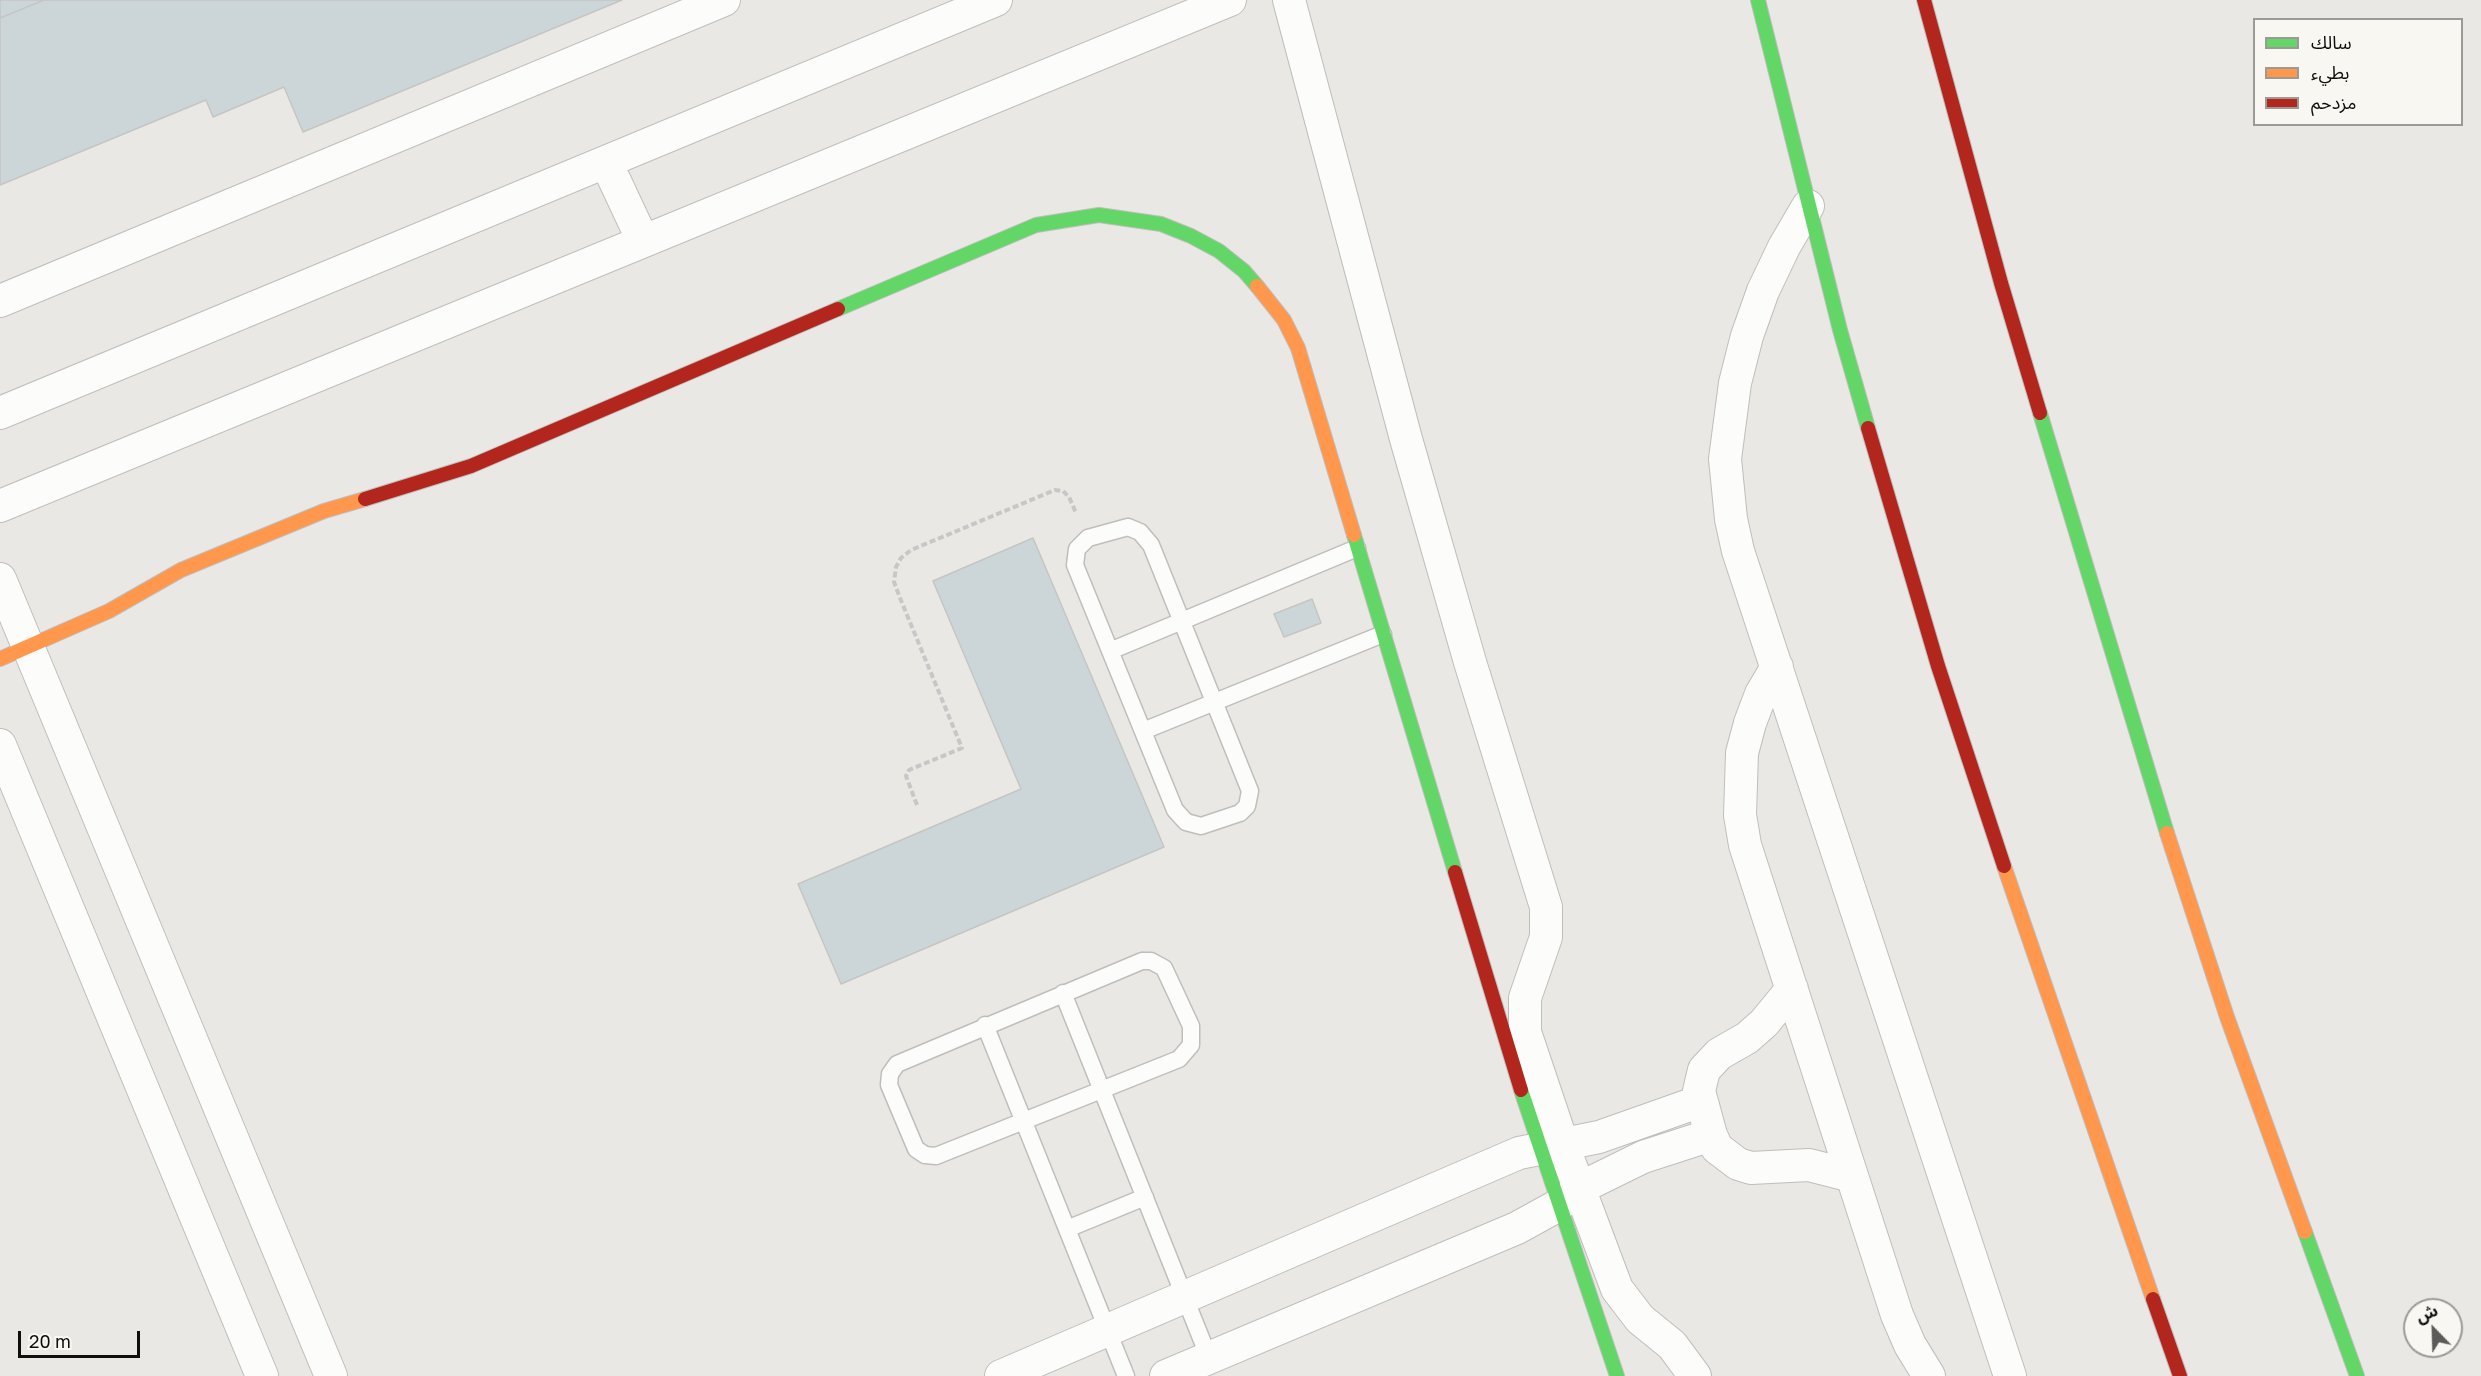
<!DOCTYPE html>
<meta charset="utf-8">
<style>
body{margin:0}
#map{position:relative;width:2481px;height:1376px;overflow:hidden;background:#eae8e5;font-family:"Golos Text","Noto Sans Arabic",sans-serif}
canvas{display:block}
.legend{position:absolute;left:2253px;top:18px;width:210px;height:108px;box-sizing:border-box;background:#f8f7f1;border:2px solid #9b9a96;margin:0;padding:8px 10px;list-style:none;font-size:18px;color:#0f0f0d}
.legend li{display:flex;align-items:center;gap:12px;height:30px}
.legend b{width:30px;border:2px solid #9b9a96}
.north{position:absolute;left:2403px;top:1298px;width:60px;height:60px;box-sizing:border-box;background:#f8f7f1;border:2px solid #9b9a96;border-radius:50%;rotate:337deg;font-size:16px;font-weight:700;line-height:24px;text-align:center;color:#0f0f0d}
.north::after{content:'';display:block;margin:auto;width:21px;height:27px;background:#5c5b59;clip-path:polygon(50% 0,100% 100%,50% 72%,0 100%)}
.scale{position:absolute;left:18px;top:1331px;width:122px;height:27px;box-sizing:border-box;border:3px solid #0f0f0d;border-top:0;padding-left:8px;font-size:18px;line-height:21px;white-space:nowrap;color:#0f0f0d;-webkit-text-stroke:4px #f8f7f1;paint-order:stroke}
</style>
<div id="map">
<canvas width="2481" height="1376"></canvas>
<ul class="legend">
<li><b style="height:8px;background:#63d668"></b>سالك</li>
<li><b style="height:8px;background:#ff974d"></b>بطيء</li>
<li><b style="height:8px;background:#b3261e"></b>مزدحم</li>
</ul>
<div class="north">ش</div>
<div class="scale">20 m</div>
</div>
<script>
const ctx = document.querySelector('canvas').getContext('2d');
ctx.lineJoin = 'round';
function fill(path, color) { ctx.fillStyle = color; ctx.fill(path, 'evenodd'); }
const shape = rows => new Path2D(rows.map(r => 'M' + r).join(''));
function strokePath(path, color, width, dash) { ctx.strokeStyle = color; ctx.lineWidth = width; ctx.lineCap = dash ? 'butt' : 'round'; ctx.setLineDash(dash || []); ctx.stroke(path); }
const building = shape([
 [0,0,44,0,0,18,0,0],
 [44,0,622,0,303,132,284,87,213,117,206,100,0,185,0,18,44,0],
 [1033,538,1164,847,841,984,798,884,1021,789,933,581,1033,538],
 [1312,599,1321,623,1284,637,1274,614,1312,599]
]);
const path = shape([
 [917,805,906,776,909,770,962,748,900,598,894,582,896,567,901,558,911,550,1055,490,1063,491,1069,497,1076,513]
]);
const lane = shape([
 [1128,527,1140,532,1151,545,1250,791,1247,806,1240,813,1201,826,1186,822,1175,810,1075,565,1077,549,1088,538,1128,527],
 [1110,651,1357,548],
 [1143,731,1383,634],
 [1142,961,1151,961,1164,968,1191,1026,1191,1045,1179,1059,936,1156,925,1155,916,1149,889,1085,890,1074,897,1064,1142,961],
 [1063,993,1209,1358],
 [985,1025,1126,1376],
 [1067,1229,1145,1197]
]);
const street = shape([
 [1289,0,1406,439,1470,662,1546,907,1546,937,1525,998,1525,1032,1563,1145,1617,1289,1640,1319,1672,1345,1695,1376],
 [606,162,643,241],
 [1808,206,1784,247,1763,291,1747,336,1735,383,1725,459,1731,519,1738,551,2010,1376],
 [0,301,724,0],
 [0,413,996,0],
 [0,506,1230,0],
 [0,579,331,1376],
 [1777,667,1761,694,1750,723,1742,753,1740,815,1745,845,1897,1315,1910,1345,1929,1376],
 [0,745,262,1376],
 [1792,989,1764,1023,1747,1038,1719,1054,1704,1070,1699,1091,1711,1135,1717,1148,1738,1164,1751,1168,1809,1165,1852,1176],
 [1001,1376,1519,1153,1599,1137,1701,1101],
 [1166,1376,1517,1228,1557,1206,1580,1188,1643,1157,1711,1135]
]);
const fast = shape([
 [1758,0,1840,330,1868,428],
 [838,309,1036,225,1099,215,1161,224,1191,236,1219,251,1244,271,1257,286],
 [2040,413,2167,833],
 [1354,535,1455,872],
 [1521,1090,1617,1376],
 [2305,1232,2357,1376]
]);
const slow = shape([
 [1257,286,1284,320,1298,348,1354,535],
 [0,659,109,611,181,570,324,511,365,499],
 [2167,833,2227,1017,2305,1232],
 [2004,866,2153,1299]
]);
const jam = shape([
 [1924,0,2001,283,2040,413],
 [1868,428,1938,666,2004,866],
 [365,499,471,466,838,309],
 [1455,872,1521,1090],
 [2153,1299,2180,1376]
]);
fill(building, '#ccd6d8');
strokePath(building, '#c5c5c3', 1.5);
strokePath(lane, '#c0bebc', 19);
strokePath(street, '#c0bebc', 34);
strokePath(fast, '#c0bebc', 16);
strokePath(slow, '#c0bebc', 16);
strokePath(jam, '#c0bebc', 16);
strokePath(path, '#c7c7c7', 4, [6, 3]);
strokePath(lane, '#fcfcfb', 16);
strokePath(street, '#fcfcfb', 32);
strokePath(fast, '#63d668', 14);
strokePath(slow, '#ff974d', 14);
strokePath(jam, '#b3261e', 14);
</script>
